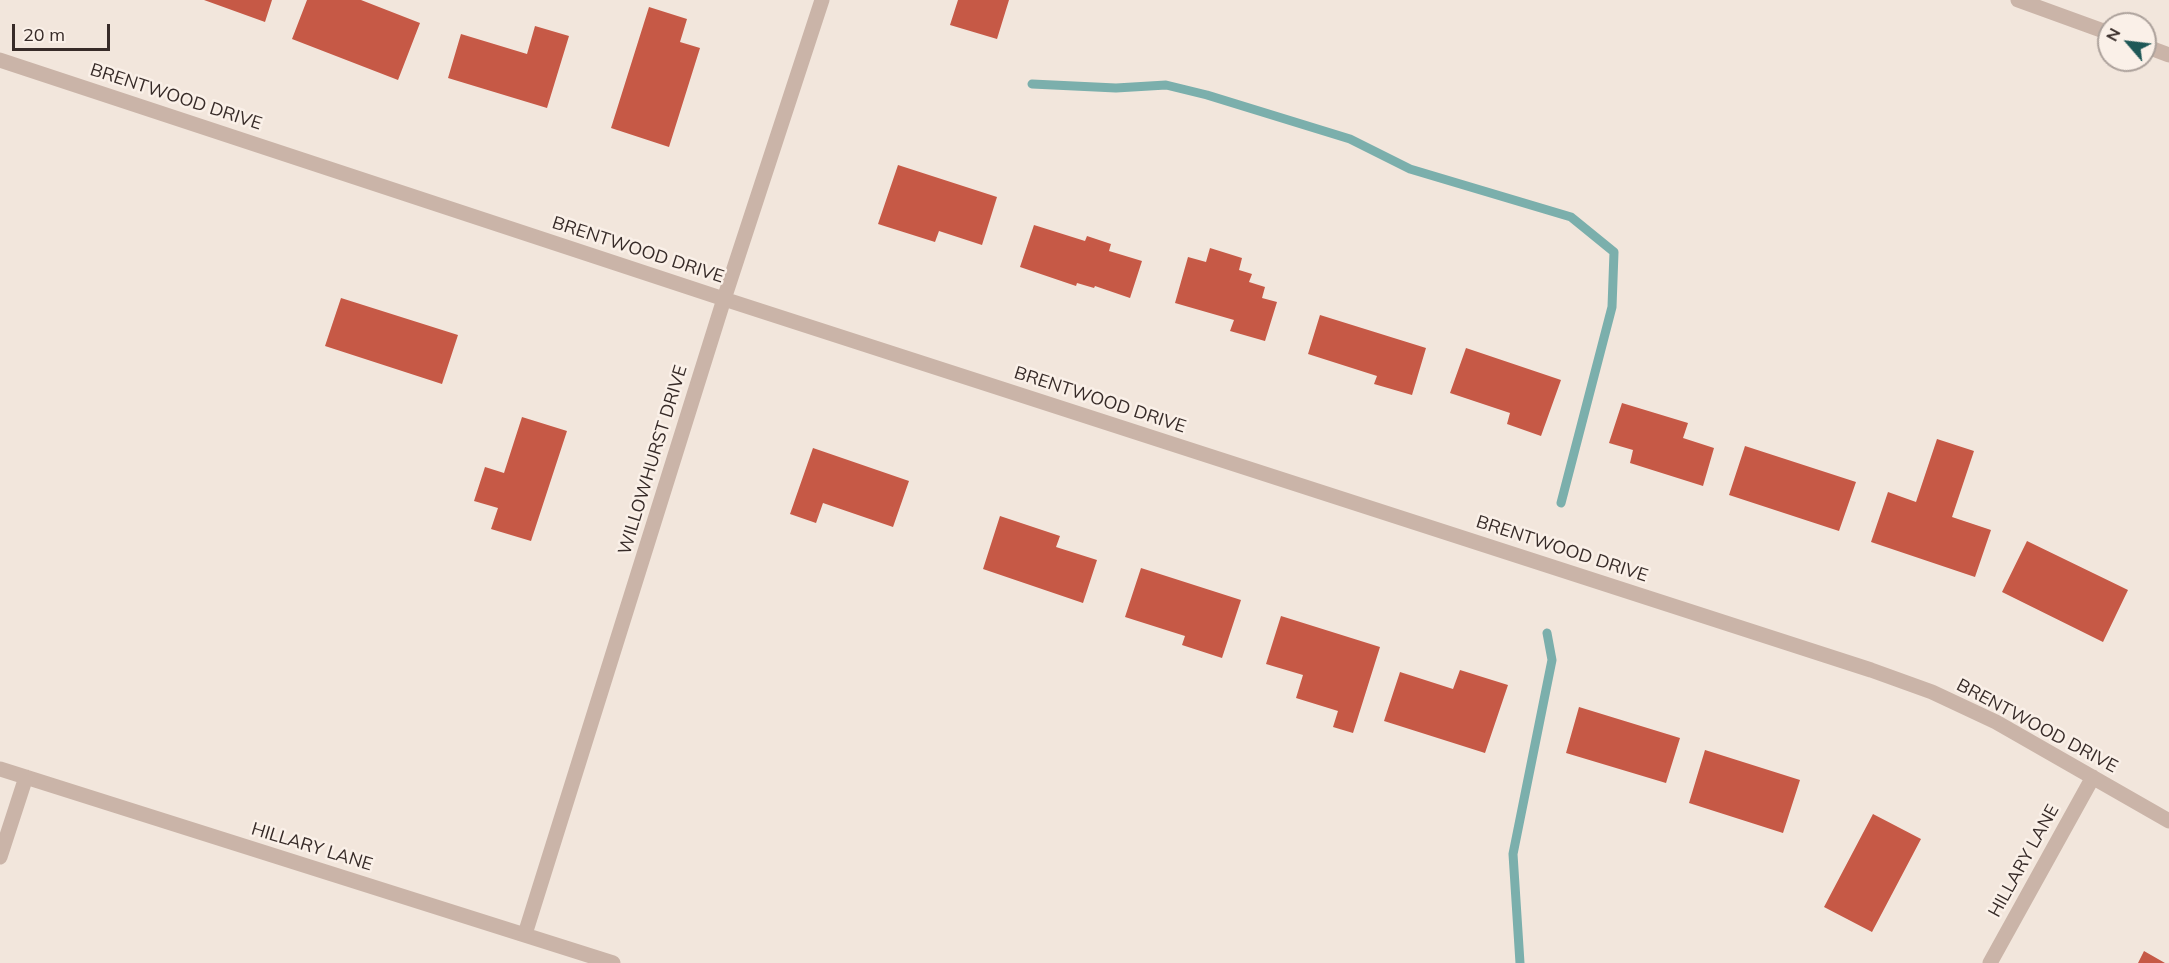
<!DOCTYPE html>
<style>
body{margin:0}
#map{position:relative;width:2169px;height:963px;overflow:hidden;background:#f2e6dc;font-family:Mulish,sans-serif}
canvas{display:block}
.north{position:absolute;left:2097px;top:12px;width:60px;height:60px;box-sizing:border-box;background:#faf0e8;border:2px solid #aca19b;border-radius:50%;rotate:298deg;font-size:16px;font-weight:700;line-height:24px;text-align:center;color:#372b28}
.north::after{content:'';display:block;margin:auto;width:21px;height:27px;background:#1e5857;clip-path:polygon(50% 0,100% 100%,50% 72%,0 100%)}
.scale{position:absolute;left:12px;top:24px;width:98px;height:27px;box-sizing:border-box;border:3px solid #372b28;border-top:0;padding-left:8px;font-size:18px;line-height:21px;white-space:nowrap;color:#372b28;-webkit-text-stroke:4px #faf0e8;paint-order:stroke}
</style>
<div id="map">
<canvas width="2169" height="963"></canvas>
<div class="north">N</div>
<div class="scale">20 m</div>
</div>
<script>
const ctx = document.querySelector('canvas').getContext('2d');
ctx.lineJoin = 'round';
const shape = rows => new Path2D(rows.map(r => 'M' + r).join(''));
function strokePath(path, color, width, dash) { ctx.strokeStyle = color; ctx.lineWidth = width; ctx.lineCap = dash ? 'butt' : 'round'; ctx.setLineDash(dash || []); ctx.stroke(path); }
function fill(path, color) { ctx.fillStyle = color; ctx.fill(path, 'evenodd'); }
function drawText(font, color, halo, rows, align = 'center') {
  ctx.font = font + ' Mulish,sans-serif'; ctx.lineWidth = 5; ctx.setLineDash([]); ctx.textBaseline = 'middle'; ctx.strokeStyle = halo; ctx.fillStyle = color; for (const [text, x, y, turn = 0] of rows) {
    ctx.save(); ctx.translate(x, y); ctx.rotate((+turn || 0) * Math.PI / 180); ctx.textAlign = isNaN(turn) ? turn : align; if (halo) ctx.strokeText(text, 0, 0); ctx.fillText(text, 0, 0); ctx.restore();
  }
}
const stream = shape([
 [1032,84,1116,88,1166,85,1207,95,1350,139,1410,169,1571,217,1614,252,1612,307,1561,503],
 [1520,963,1513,854,1552,660,1547,633]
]);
const building = shape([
 [204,0,272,0,265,22],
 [307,0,361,0,420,23,398,80,292,39],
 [958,0,1009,0,997,39,950,25],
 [649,7,687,19,680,42,700,48,669,147,611,128],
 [535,26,569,36,547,108,448,78,461,34,527,54],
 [898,165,997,197,982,245,939,231,935,242,878,224],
 [1034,225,1085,241,1087,236,1111,244,1109,251,1142,261,1130,298,1095,286,1094,288,1077,283,1076,286,1020,267],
 [1210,248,1242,258,1239,270,1252,274,1249,282,1265,287,1262,298,1277,302,1265,341,1230,331,1234,320,1175,303,1188,257,1206,262],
 [341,298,458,335,442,384,325,346],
 [1320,315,1426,348,1412,395,1374,384,1377,376,1308,354],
 [1466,348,1561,380,1541,436,1507,424,1510,413,1450,393],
 [1622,403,1688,423,1683,438,1714,448,1703,486,1630,463,1633,450,1609,443],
 [522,417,567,431,531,541,491,529,498,508,474,501,485,467,504,473],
 [1937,439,1974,451,1952,517,1991,530,1975,577,1871,542,1888,492,1916,502],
 [1745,446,1856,482,1839,531,1729,495],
 [813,448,909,481,893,527,823,503,816,523,790,514],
 [1000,516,1060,536,1056,547,1097,560,1083,603,983,569],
 [2027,541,2128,590,2103,642,2002,592],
 [1141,568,1241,600,1222,658,1182,645,1185,636,1125,617],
 [1281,616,1380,647,1353,733,1333,727,1338,711,1296,698,1303,675,1266,664],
 [1460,670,1508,685,1485,753,1384,721,1400,672,1453,689],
 [1579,707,1680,738,1666,783,1566,753],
 [1705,750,1800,780,1783,833,1689,803],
 [1873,814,1921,839,1872,932,1824,907],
 [2144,951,2165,963,2138,963]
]);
const minor = shape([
 [2018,0,2109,33],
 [2145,46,2169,55],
 [0,60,724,299,1871,670,1932,692,1996,722,2169,821],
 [0,769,613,963],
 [0,857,26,777],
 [525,934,724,299,822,0],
 [1990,963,2093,777]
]);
const streetNames = [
 ["BRENTWOOD DRIVE",176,97,18],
 ["BRENTWOOD DRIVE",638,250,18],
 ["BRENTWOOD DRIVE",1100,400,18],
 ["WILLOWHURST DRIVE",653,460,-73],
 ["BRENTWOOD DRIVE",1562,549,18],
 ["BRENTWOOD DRIVE",2037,726,28],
 ["HILLARY LANE",312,847,17],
 ["HILLARY LANE",2024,861,-61]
];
strokePath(stream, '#7bafac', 9);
fill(building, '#c65946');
strokePath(minor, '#cab4a8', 15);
drawText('18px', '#372b28', '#faf0e8', streetNames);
</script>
